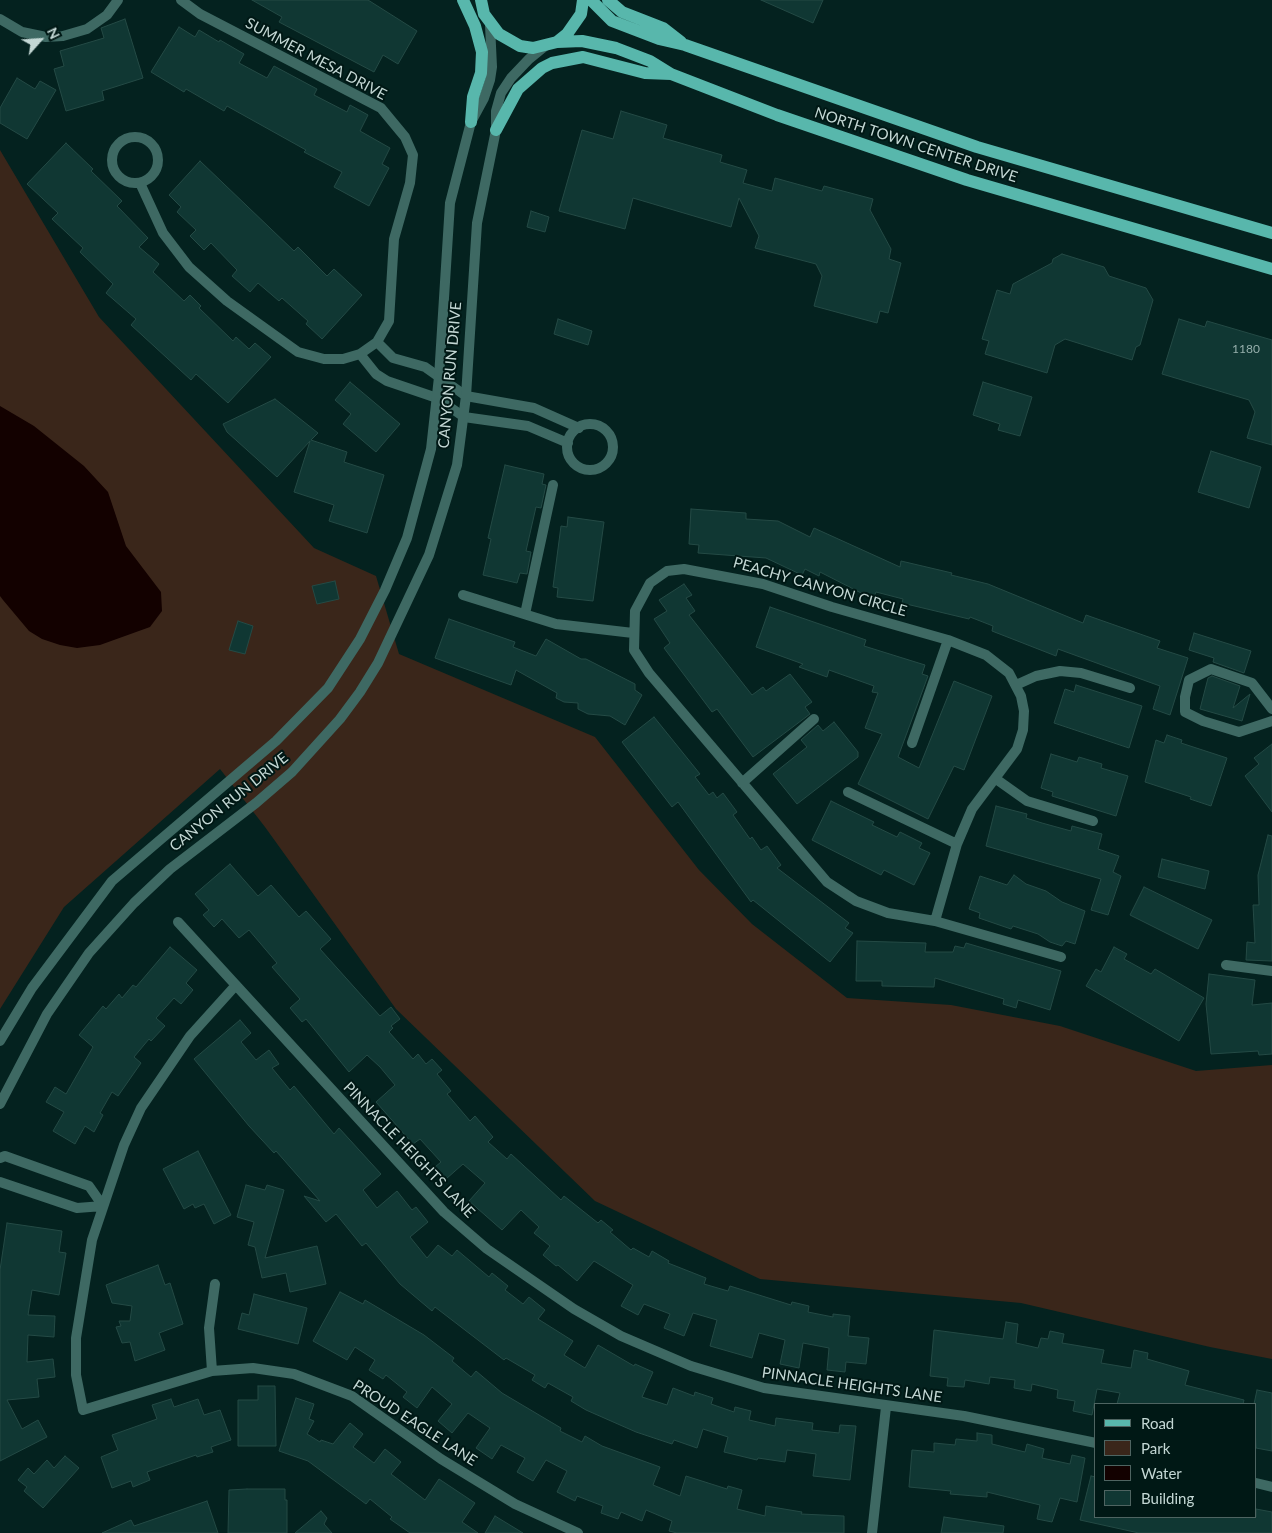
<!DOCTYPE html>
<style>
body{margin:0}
#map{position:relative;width:1272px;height:1533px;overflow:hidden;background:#04221f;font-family:Lato,sans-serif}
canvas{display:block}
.legend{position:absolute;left:1094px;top:1403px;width:162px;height:115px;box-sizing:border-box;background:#001815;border:1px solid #4e6461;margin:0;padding:6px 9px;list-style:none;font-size:15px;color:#c3d7d4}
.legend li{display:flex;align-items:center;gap:10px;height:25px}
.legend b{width:25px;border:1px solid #4e6461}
.north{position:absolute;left:15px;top:15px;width:50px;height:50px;-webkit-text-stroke:4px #001815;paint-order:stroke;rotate:64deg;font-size:14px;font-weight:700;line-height:20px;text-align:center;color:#c3d7d4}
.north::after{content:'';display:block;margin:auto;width:18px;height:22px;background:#c3d7d4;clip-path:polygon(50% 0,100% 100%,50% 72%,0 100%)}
</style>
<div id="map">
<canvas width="1272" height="1533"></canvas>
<ul class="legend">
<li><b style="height:6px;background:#58b7ac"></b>Road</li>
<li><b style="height:14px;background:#3a261a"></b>Park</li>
<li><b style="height:14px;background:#130100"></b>Water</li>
<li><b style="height:14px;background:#103733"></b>Building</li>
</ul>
<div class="north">N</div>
</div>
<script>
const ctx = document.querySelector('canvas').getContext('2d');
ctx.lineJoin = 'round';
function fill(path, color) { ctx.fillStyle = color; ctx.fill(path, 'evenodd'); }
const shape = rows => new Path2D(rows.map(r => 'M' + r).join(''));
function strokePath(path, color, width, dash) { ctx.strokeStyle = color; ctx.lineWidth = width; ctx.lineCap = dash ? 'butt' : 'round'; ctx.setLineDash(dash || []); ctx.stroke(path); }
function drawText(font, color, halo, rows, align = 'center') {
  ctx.font = font + ' Lato,sans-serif'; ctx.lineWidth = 4; ctx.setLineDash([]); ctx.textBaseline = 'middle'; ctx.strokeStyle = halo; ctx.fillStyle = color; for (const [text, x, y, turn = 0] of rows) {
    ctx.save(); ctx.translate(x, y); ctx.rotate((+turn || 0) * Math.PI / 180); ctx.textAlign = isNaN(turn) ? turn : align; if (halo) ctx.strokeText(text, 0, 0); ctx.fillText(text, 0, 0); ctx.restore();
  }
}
const green = shape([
 [0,150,99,317,314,548,376,576,399,654,595,737,699,870,752,924,847,998,951,1005,1060,1026,1196,1071,1272,1065,1272,1359,1210,1347,1021,1303,760,1279,595,1201,396,1009,265,827,220,769,64,907,0,1009]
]);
const water = shape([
 [0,406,34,426,84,466,108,492,126,546,161,592,162,611,150,627,100,645,77,648,60,645,42,639,29,631,3,600,0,596]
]);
const building = shape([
 [252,0,368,0,417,31,398,64,383,55,374,72,279,22,282,17,252,0],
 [761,0,823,0,813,23,761,0],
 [125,19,143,78,102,91,104,100,66,111,54,69,64,66,60,51,104,38,101,28,125,19],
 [179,27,195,37,199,30,219,42,220,40,244,54,239,63,267,78,274,66,317,89,314,95,347,112,350,105,368,115,360,131,390,148,382,164,389,168,369,206,334,187,342,172,304,152,306,150,227,106,224,111,186,89,184,92,151,72,179,27],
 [17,78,35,89,40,81,56,90,27,139,0,123,0,108,17,78],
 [621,111,667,125,663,138,722,155,720,162,747,170,743,183,772,191,775,178,822,191,824,186,873,199,870,210,891,249,889,259,901,263,888,313,880,311,877,323,814,306,822,276,816,264,755,248,759,236,739,198,731,227,633,198,625,229,559,211,582,130,613,139,621,111],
 [66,143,93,169,91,171,122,201,117,206,148,238,139,247,159,264,153,272,184,301,190,295,201,306,199,308,233,341,236,337,249,349,255,343,271,357,228,403,196,374,191,380,131,325,136,319,106,293,113,284,80,252,83,248,52,219,58,213,27,184,66,143],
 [200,161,294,251,298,247,327,276,334,269,362,295,322,339,306,324,308,321,282,298,279,301,258,283,250,292,232,276,237,270,211,243,204,250,190,236,196,230,177,212,181,207,169,195,200,161],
 [531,211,549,217,545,232,527,227,531,211],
 [1062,254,1104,267,1109,276,1146,288,1153,300,1140,345,1136,347,1132,360,1065,339,1055,345,1047,373,985,354,989,341,982,339,997,290,1010,294,1013,284,1052,263,1053,259,1062,254],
 [558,319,592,331,588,345,554,334,558,319],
 [1179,319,1205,327,1207,321,1272,340,1272,445,1247,438,1255,412,1249,400,1162,374,1179,319],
 [350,382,400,424,376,452,343,424,351,414,335,400,350,382],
 [983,382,1032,397,1020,436,998,430,1000,424,973,415,983,382],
 [275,399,318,433,311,440,347,452,344,462,384,475,367,533,329,521,334,505,294,492,310,441,277,477,227,432,223,424,275,399],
 [1211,451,1261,467,1249,508,1198,492,1211,451],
 [505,465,544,474,542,484,546,485,541,508,536,507,526,551,531,552,527,574,520,573,517,583,483,575,491,539,488,538,505,465],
 [691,509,746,513,746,519,778,521,810,537,814,528,900,567,901,561,952,573,951,575,988,584,1083,623,1086,615,1160,641,1157,648,1188,658,1170,715,1153,709,1160,686,1058,649,1056,656,992,631,993,626,970,617,969,619,902,603,903,599,876,592,873,599,820,572,819,576,805,569,802,575,766,558,698,553,699,545,689,544,691,509],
 [568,517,604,522,593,601,557,597,558,588,553,587,561,526,567,527,568,517],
 [335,581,339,599,317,604,312,586,335,581],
 [684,584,692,595,686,598,695,611,689,615,752,695,763,687,766,691,790,674,812,702,805,707,810,714,753,757,717,709,712,712,664,648,670,643,654,619,667,611,659,600,684,584],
 [770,607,866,640,864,646,925,665,922,674,928,676,898,757,919,768,954,681,992,696,964,770,954,766,928,819,858,784,882,734,865,728,878,693,872,692,874,686,829,670,827,677,799,667,803,664,756,647,770,607],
 [449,619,515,642,513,647,536,656,546,639,581,659,586,659,635,684,635,690,642,695,625,725,610,716,588,714,578,709,578,703,564,702,556,698,557,693,516,670,511,685,435,658,449,619],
 [238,621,253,626,245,654,229,650,238,621],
 [1194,633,1251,651,1244,673,1213,662,1214,658,1189,650,1194,633],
 [1212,676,1240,686,1233,708,1250,694,1242,721,1200,709,1208,678,1212,676],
 [1076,685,1142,706,1129,748,1054,723,1065,689,1074,692,1076,685],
 [654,717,700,774,695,777,709,795,713,792,717,798,723,793,737,812,733,815,750,839,752,837,761,850,767,846,781,865,777,868,849,923,845,928,853,933,830,962,753,900,751,902,678,802,672,807,622,742,654,717],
 [834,722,858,752,858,757,797,804,773,774,807,747,801,740,818,725,823,731,834,722],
 [1167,735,1182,740,1181,743,1227,758,1211,806,1190,799,1191,797,1145,782,1156,740,1164,743,1167,735],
 [1272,744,1272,812,1245,776,1259,764,1254,758,1272,744],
 [1051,754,1077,762,1079,757,1102,764,1101,768,1128,776,1116,816,1052,796,1053,792,1041,788,1051,754],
 [831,801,874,822,872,825,897,837,900,832,922,843,919,848,930,853,914,885,884,870,881,875,812,840,831,801],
 [996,806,1027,814,1026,818,1042,823,1071,831,1072,826,1102,834,1098,849,1119,856,1113,872,1121,876,1108,915,1091,910,1101,879,986,846,996,806],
 [1268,835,1272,836,1272,961,1246,960,1247,942,1255,943,1253,905,1259,905,1258,875,1268,835],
 [1162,859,1209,871,1205,889,1158,877,1162,859],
 [230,864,258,896,271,885,299,917,306,911,331,939,320,949,380,1016,391,1007,400,1019,391,1026,393,1028,389,1032,413,1059,418,1054,426,1064,432,1059,442,1070,437,1074,451,1091,447,1094,470,1121,475,1116,493,1137,488,1142,507,1159,511,1154,561,1200,564,1196,598,1223,601,1220,613,1230,610,1232,631,1250,633,1248,649,1257,652,1251,669,1261,668,1263,706,1278,704,1284,728,1291,730,1286,791,1305,792,1302,809,1306,808,1312,833,1317,833,1314,850,1316,848,1336,869,1338,866,1364,846,1362,845,1372,827,1370,829,1348,803,1343,799,1368,780,1364,785,1340,759,1333,752,1358,710,1346,717,1320,693,1313,684,1336,664,1328,670,1314,644,1304,638,1315,621,1306,633,1285,594,1261,577,1281,558,1265,556,1266,543,1255,550,1246,534,1233,539,1227,521,1210,502,1230,469,1201,485,1183,463,1164,446,1179,435,1167,441,1162,420,1139,413,1144,376,1102,395,1085,380,1067,367,1055,349,1072,306,1019,302,1022,290,1008,300,999,272,967,277,963,249,930,239,938,222,919,214,927,203,915,209,910,195,894,230,864],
 [1014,875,1026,884,1046,891,1062,902,1085,911,1075,944,1066,941,1062,946,1050,942,1038,934,1013,926,1011,929,979,918,980,913,969,909,980,876,1007,885,1014,875],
 [1144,887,1212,920,1198,949,1130,915,1144,887],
 [857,941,926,943,925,952,953,952,955,946,964,948,966,943,1061,971,1050,1010,1018,1000,1016,1008,1003,1004,1004,999,935,978,934,987,882,986,882,981,856,981,857,941],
 [170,947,197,970,186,983,193,990,181,1004,174,998,156,1018,165,1026,151,1041,149,1039,134,1057,141,1063,118,1096,112,1092,100,1113,103,1115,94,1132,85,1126,75,1144,53,1131,64,1112,46,1102,55,1087,66,1094,93,1047,79,1035,103,1006,106,1009,119,994,122,998,133,985,136,987,170,947],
 [1114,947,1127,954,1124,959,1151,974,1155,969,1204,998,1179,1041,1086,986,1096,969,1101,972,1114,947],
 [1209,974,1255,980,1252,1005,1272,1003,1272,1054,1259,1055,1258,1051,1211,1054,1206,1004,1209,974],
 [240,1020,251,1033,241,1042,256,1060,269,1050,279,1064,272,1068,290,1090,294,1086,334,1134,339,1128,381,1174,363,1190,377,1208,397,1191,412,1210,416,1207,428,1222,410,1237,427,1258,438,1245,452,1256,457,1250,489,1277,492,1273,508,1286,505,1290,523,1304,529,1297,545,1310,538,1319,573,1341,564,1355,585,1368,598,1345,634,1366,635,1364,653,1372,642,1397,667,1405,673,1388,694,1396,695,1392,713,1398,711,1404,734,1412,735,1407,751,1411,749,1420,775,1426,776,1418,813,1423,812,1430,839,1433,840,1425,856,1426,850,1480,813,1476,816,1454,787,1450,785,1462,758,1458,757,1460,724,1452,728,1437,703,1429,697,1448,674,1440,672,1444,636,1432,586,1410,571,1401,573,1397,548,1383,545,1388,532,1380,535,1375,506,1358,504,1360,435,1307,432,1311,400,1284,366,1243,362,1246,336,1214,326,1222,304,1196,320,1201,276,1151,274,1153,249,1126,194,1059,240,1020],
 [198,1151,231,1215,214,1224,204,1204,195,1208,193,1204,184,1209,163,1169,198,1151],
 [246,1185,265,1190,267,1185,284,1190,265,1258,317,1246,326,1284,290,1292,286,1273,262,1278,255,1247,248,1245,254,1222,237,1217,246,1185],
 [7,1223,62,1231,59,1252,66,1253,59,1295,32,1290,28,1315,55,1316,54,1337,28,1335,27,1362,53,1359,55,1377,37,1379,39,1397,7,1400,22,1429,38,1420,47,1437,0,1461,0,1270,7,1223],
 [158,1265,165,1285,170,1283,183,1324,159,1333,165,1350,135,1361,130,1342,122,1343,116,1327,121,1326,119,1321,130,1321,132,1306,112,1303,106,1285,158,1265],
 [340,1292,363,1304,365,1300,424,1335,454,1358,452,1361,471,1377,476,1371,502,1393,561,1428,560,1431,582,1442,585,1436,602,1446,660,1467,653,1485,680,1496,686,1476,727,1489,728,1486,742,1490,737,1509,765,1516,766,1506,802,1512,801,1514,844,1516,844,1533,677,1533,669,1531,672,1521,646,1510,642,1521,621,1512,618,1519,601,1513,603,1506,577,1496,575,1501,557,1492,567,1471,546,1460,533,1481,517,1472,525,1458,501,1445,492,1459,476,1448,490,1428,468,1413,452,1433,438,1421,452,1404,432,1387,417,1408,403,1397,407,1392,386,1375,383,1379,369,1370,375,1360,355,1347,347,1360,313,1341,340,1292],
 [254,1294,307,1308,298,1344,238,1329,242,1313,249,1315,254,1294],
 [1006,1322,1018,1324,1016,1343,1038,1348,1041,1338,1048,1339,1050,1331,1064,1334,1062,1343,1104,1350,1101,1363,1131,1368,1134,1350,1148,1353,1147,1359,1189,1371,1185,1385,1244,1400,1243,1404,1117,1404,1120,1393,1097,1389,1092,1415,1073,1411,1075,1401,1057,1398,1058,1390,1032,1384,1031,1391,1014,1388,1015,1380,990,1377,989,1384,965,1380,964,1387,947,1386,948,1378,930,1376,934,1330,1003,1339,1006,1322],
 [258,1386,275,1386,276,1446,238,1446,238,1400,258,1400,258,1386],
 [1257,1390,1272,1393,1272,1451,1256,1448,1254,1404,1257,1390],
 [296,1398,314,1404,309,1419,314,1421,307,1434,320,1442,321,1440,333,1444,350,1423,363,1434,353,1447,374,1463,385,1449,401,1462,391,1474,425,1500,439,1479,475,1503,462,1522,478,1533,410,1533,390,1519,392,1517,370,1499,366,1504,308,1461,279,1451,296,1398],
 [171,1399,174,1407,198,1399,204,1415,220,1410,231,1440,211,1447,213,1452,197,1457,196,1455,147,1472,150,1480,133,1487,131,1481,112,1488,101,1457,118,1450,112,1435,157,1419,152,1405,171,1399],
 [977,1433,992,1435,992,1444,1025,1452,1027,1444,1044,1449,1042,1458,1070,1464,1072,1455,1085,1458,1077,1502,1060,1498,1052,1522,1037,1519,1040,1505,987,1492,987,1497,950,1494,951,1491,909,1487,912,1450,934,1452,934,1443,955,1445,956,1439,977,1441,977,1433],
 [65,1456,79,1468,43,1508,24,1491,27,1487,18,1480,28,1468,34,1474,47,1460,54,1468,65,1456],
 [1091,1476,1096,1477,1096,1517,1256,1517,1256,1509,1272,1512,1272,1533,1139,1533,1080,1520,1091,1476],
 [247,1489,285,1489,285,1500,287,1500,287,1533,228,1533,229,1490,247,1489],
 [207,1501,218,1533,102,1533,131,1520,134,1526,207,1501],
 [321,1511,327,1518,324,1524,332,1533,295,1533,321,1511],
 [495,1516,523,1533,485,1533,495,1516],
 [944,1517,1004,1526,1003,1533,941,1533,944,1517]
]);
const minor = shape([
 [0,19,22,32,46,37,63,36,87,29,107,15,118,0],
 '112 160a23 23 0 1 1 46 0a23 23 0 1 1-46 0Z',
 [140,183,163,233,189,267,227,301,298,352,324,359,343,359,360,354,377,342,389,321,394,239,410,183,413,155,405,137,381,108,200,14,181,0],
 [377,342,393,358,425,367,466,396,534,408,579,428],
 [360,354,376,374,387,381,437,398,464,417,528,426,568,443],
 '567 447a23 23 0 1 1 46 0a23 23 0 1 1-46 0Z',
 [684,569,763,584,832,607,948,640,986,655,1009,673,1021,696,1024,711,1023,730,1017,749,972,809,957,844,935,921,888,913,856,901,827,882,649,673,634,650,635,611,650,583,667,571,684,569],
 [463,595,556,624,633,633],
 [525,614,553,485],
 [1016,685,1036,676,1060,671,1081,673,1130,688],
 [1272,709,1252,683,1211,669,1189,680,1185,697,1185,712,1203,721,1239,732,1272,721],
 [912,743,948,640],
 [996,779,1027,801,1093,821],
 [742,783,814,719],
 [848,792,957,844],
 [935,921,1061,957],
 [178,922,444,1212,487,1249,574,1309,621,1336,691,1366,764,1388,964,1416,1096,1443],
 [1226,965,1272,971],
 [236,985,190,1036,141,1108,124,1145,92,1240,76,1338,76,1375,83,1410,212,1371,253,1368,294,1374,352,1396,441,1459,515,1504,578,1533],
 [0,1158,5,1156,89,1186,103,1206,77,1208,0,1182],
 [212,1371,209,1328,215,1284],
 [1256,1483,1272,1487],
 [872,1533,886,1407]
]);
const tertiary = shape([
 [0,1041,32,988,112,881,276,741,328,688,360,639,385,590,407,538,431,449,439,377,450,203,471,122,484,98,490,80,492,67,490,25],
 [0,1104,47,1014,89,953,134,903,170,869,256,803,292,772,340,719,360,692,378,663,429,555,457,465,466,396,477,223,496,130,496,111,501,93,511,78,529,59,545,46]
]);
const primary = shape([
 [463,0,475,26,482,52,481,73,473,97,471,122],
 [481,0,484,14,499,34,520,46,533,48,557,42,567,34,581,14,583,0],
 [591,0,612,21,659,39,685,45,977,147,1272,233],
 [608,0,622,12,663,28,681,42],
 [557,42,582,41,616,48,650,61,671,74,777,115,967,180,1272,269],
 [496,130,518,89,542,68,552,63,583,57,645,73,671,74]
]);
const numberNames = [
 ["1180",1246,349]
];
const streetNames = [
 ["SUMMER MESA DRIVE",316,59,28],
 ["NORTH TOWN CENTER DRIVE",916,145,18],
 ["CANYON RUN DRIVE",450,375,-85],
 ["PEACHY CANYON CIRCLE",820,587,16],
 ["CANYON RUN DRIVE",229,802,-39],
 ["PINNACLE HEIGHTS LANE",409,1150,46],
 ["PINNACLE HEIGHTS LANE",852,1385,8],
 ["PROUD EAGLE LANE",415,1423,33]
];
fill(green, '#3a261a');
fill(water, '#130100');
fill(building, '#103733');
strokePath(building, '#244a45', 1);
strokePath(minor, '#3e6963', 10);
strokePath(tertiary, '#3e6963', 10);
strokePath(primary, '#58b7ac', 12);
drawText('12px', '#96afac', null, numberNames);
drawText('15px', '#c3d7d4', '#001815', streetNames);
</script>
